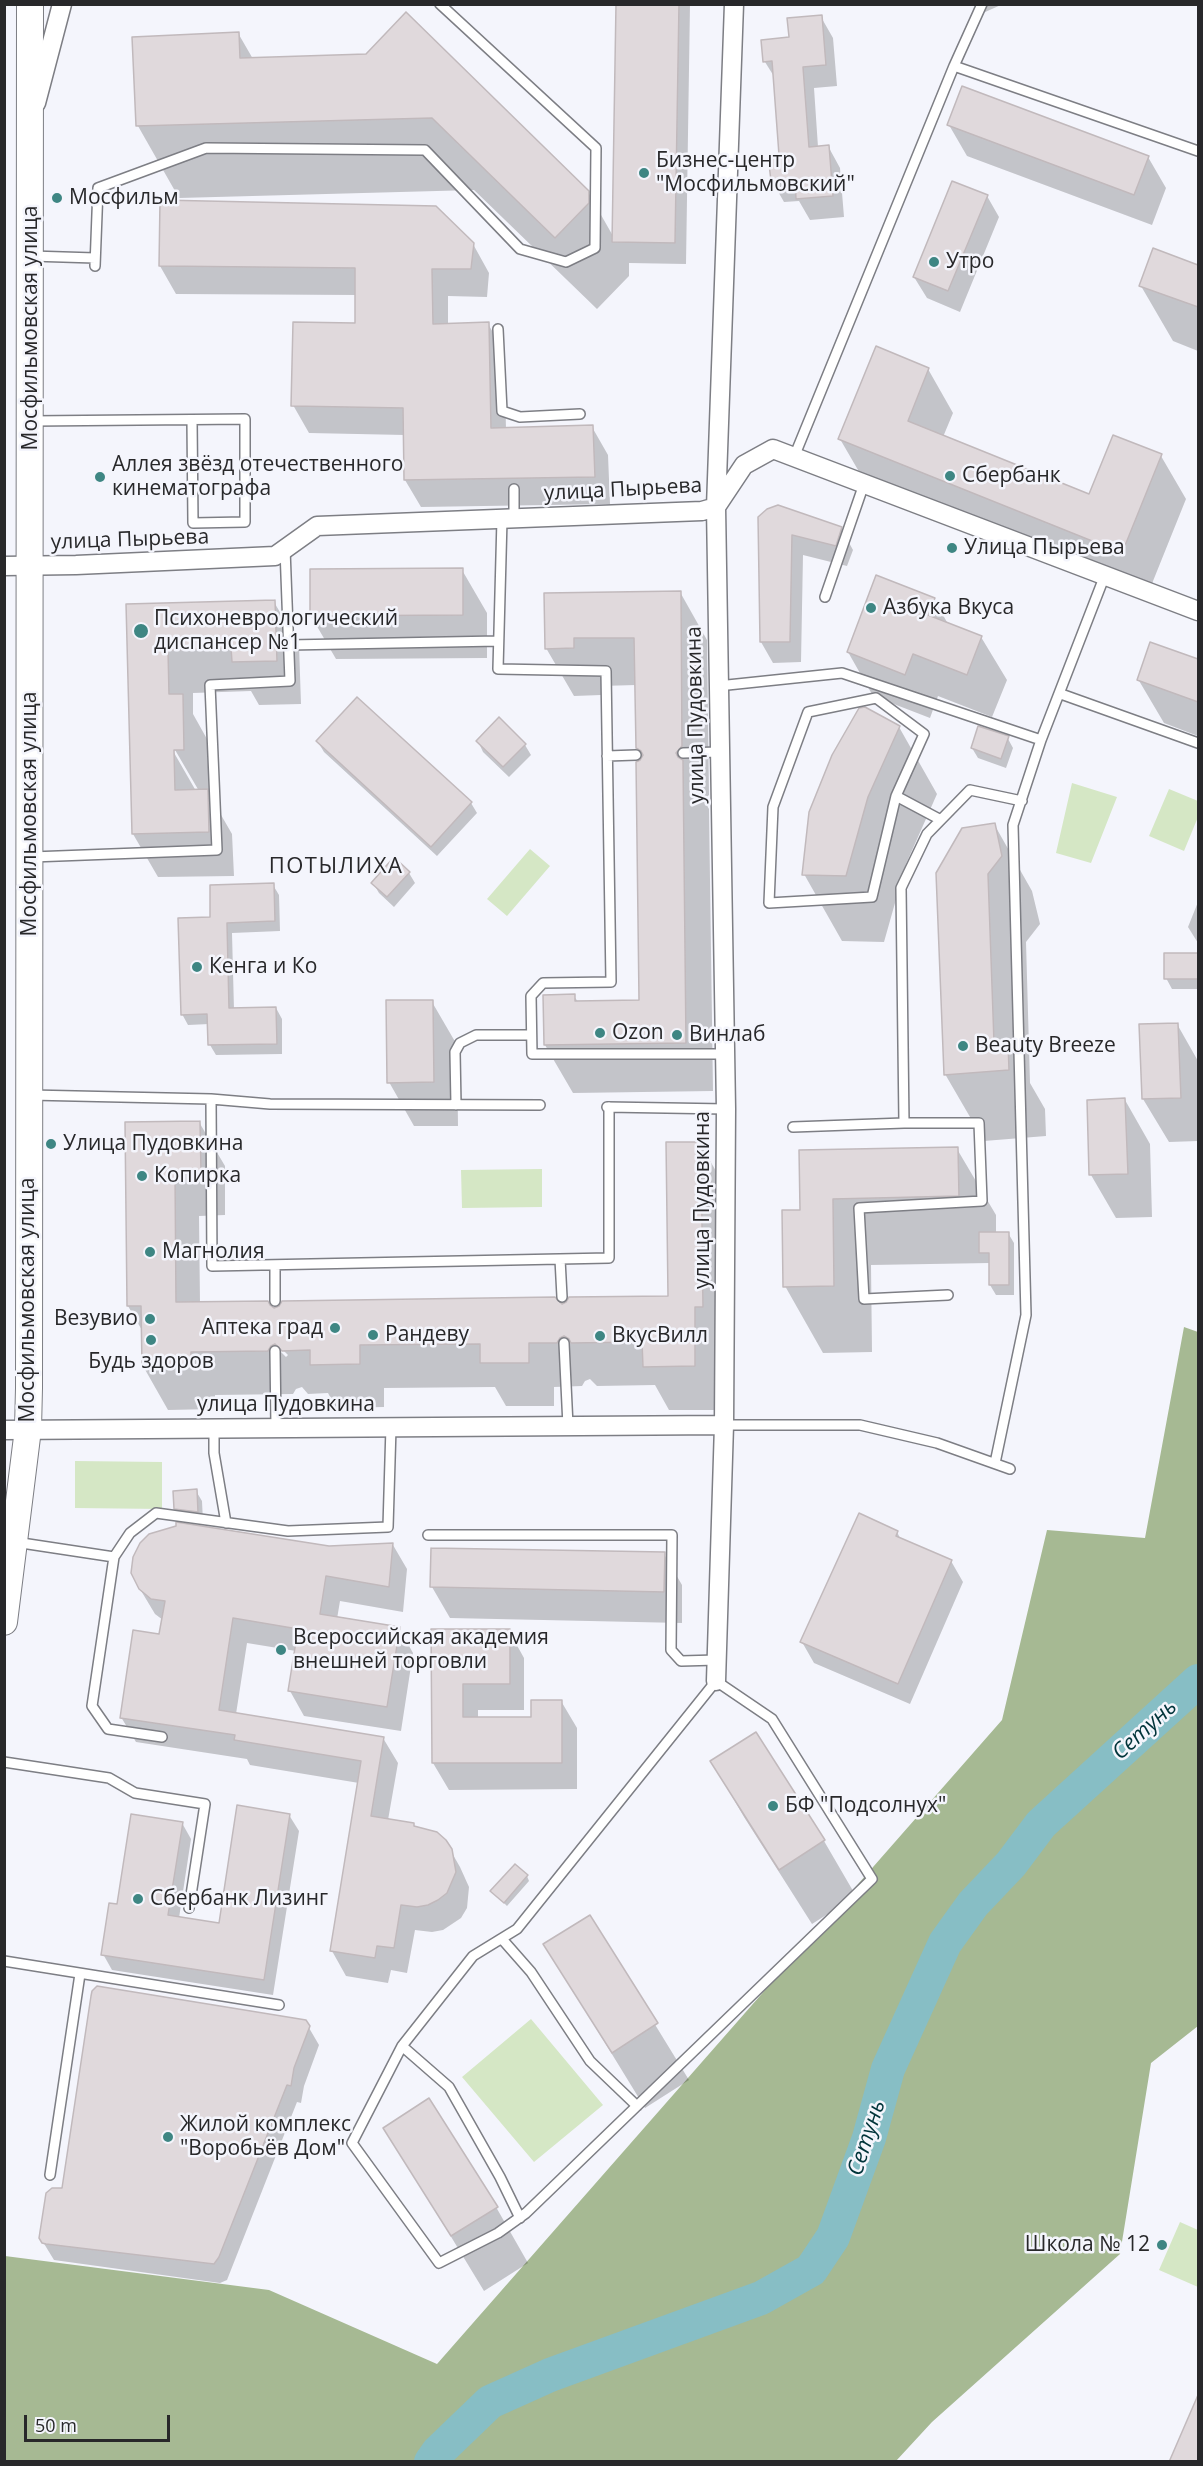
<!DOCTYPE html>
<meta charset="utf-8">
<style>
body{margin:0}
#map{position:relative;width:1203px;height:2466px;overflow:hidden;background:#f4f5fc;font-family:"Open Sans",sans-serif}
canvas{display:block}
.frame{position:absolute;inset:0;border:6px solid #28282a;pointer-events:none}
.scale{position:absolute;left:24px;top:2415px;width:146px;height:27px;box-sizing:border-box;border:3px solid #28282a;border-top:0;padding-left:8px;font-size:18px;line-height:21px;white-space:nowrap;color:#28282a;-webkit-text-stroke:4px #f4f5fc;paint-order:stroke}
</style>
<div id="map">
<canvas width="1203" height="2466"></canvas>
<div class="frame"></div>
<div class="scale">50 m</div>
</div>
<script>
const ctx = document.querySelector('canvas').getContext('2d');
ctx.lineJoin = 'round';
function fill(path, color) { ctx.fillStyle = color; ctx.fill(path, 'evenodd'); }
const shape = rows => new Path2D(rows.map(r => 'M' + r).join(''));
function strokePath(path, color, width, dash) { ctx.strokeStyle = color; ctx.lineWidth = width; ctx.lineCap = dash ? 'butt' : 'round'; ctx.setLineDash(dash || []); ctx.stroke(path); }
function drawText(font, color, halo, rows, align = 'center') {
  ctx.font = font + ' "Open Sans",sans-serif'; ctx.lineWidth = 5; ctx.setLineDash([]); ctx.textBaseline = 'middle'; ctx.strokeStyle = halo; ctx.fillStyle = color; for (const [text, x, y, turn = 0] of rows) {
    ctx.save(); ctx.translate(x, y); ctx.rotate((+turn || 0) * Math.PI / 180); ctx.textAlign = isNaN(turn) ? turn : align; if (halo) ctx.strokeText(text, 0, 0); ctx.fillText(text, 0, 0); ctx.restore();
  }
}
const green = shape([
 [1072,783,1117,797,1091,863,1056,853],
 [1169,789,1198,801,1198,817,1184,851,1149,836],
 [530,849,550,866,507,916,487,899],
 [542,1169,542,1207,462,1208,461,1170],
 [75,1461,162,1462,162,1509,75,1508],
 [531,2019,603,2105,534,2162,462,2077],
 [1180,2222,1198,2230,1198,2287,1159,2270]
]);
const forest = shape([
 [1184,1327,1198,1332,1198,2026,1151,2063,1120,2254,932,2422,896,2461,5,2462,5,2256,269,2290,437,2364,1002,1720,1047,1530,1145,1538]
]);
const shadow = shape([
 [617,4,690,4,686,264,629,263,629,276,597,309,474,190,179,198,138,126,238,33,253,59,366,55,588,192,613,236],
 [978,4,1003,4,983,13],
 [821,17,833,38,837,86,814,88,818,147,828,146,840,168,844,217,810,220,799,201,784,202,772,181,781,157,775,78,765,62,790,39],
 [949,125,1148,157,1166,188,1152,225,967,156],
 [987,196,999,217,960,312,927,298,914,277],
 [473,244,489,273,487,297,448,296,448,325,488,324,504,351,506,429,592,427,608,455,610,504,421,507,405,480,405,435,309,433,293,405,357,325,357,295,176,294,160,266],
 [1154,250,1198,266,1198,351,1173,341,1141,286],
 [928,369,953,413,943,437,1090,496,1161,456,1186,499,1147,596,865,482,840,439],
 [778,506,841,528,853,550,847,566,803,555,801,662,773,663,761,642],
 [462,570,487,613,487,658,336,659,311,616],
 [680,592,707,640,709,795,704,800,709,809,713,1091,573,1093,545,1045,574,996,578,1002,640,1001,643,758,637,748,636,685,601,686,601,695,574,696,546,648],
 [934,599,948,624,981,637,1007,680,992,717,938,696,930,718,873,696,848,652],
 [274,602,299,645,301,704,259,705,251,691,193,693,193,714,207,739,209,794,232,834,234,876,158,877,133,834,127,606],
 [171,743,199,791,196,791,169,744],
 [1151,644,1198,661,1198,736,1164,723,1138,679],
 [899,727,937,794,906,864,884,942,842,941,804,874],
 [1007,737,1013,748,1006,768,978,758,972,748],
 [478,741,525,745,531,755,509,777,483,752],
 [318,742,471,803,477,813,437,856,324,752],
 [994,824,1032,891,1040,924,1026,942,1030,1083,1045,1109,1046,1136,984,1141,945,1074],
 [394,859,409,873,415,883,394,907,379,893,373,883],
 [273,885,279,895,280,931,232,933,234,1010,276,1008,282,1019,282,1054,216,1055,210,1045,209,1024,188,1025,182,1014,212,919],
 [1198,902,1198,943,1188,927],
 [1166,954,1198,954,1198,989,1172,989,1166,978],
 [432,1002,457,1045,458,1126,414,1126,389,1082],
 [1177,1024,1198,1061,1198,1141,1169,1142,1143,1099],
 [1125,1100,1150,1144,1152,1217,1116,1218,1091,1175],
 [199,1122,225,1166,225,1215,199,1216,200,1303,270,1307,274,1309,561,1305,670,1298,700,1143,725,1187,719,1410,669,1410,655,1385,597,1386,590,1379,585,1381,582,1386,554,1387,554,1406,506,1406,495,1387,384,1388,384,1407,336,1408,328,1393,308,1394,302,1387,296,1389,293,1394,215,1395,215,1409,168,1410,143,1366,143,1332,128,1306,127,1123],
 [273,1344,277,1344,288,1355,286,1357],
 [957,1149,996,1215,996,1233,1008,1233,1014,1243,1014,1295,996,1295,990,1285,990,1263,871,1265,872,1352,823,1353,785,1286,801,1211],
 [196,1491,202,1501,203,1522,182,1519,176,1508],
 [897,1532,901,1540,951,1561,963,1582,910,1704,814,1663,802,1642],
 [393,1545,407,1569,403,1612,340,1601,337,1619,399,1628,413,1653,401,1731,304,1716,290,1691,296,1651,247,1643,236,1714,383,1738,398,1763,388,1820,413,1824,416,1828,445,1841,460,1867,469,1887,467,1908,461,1918,443,1930,432,1932,415,1930,407,1973,391,1970,388,1983,346,1976,332,1951,359,1783,250,1765,247,1759,136,1742,121,1717,161,1636,163,1620,155,1614,140,1589,329,1548],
 [433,1549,664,1554,682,1585,682,1623,450,1618,432,1587],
 [432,1631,509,1631,524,1658,524,1710,478,1710,478,1719,532,1718,561,1701,577,1728,577,1789,449,1790,433,1763],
 [756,1734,824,1841,856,1896,812,1924,744,1817,712,1762],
 [289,1815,299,1831,273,1995,112,1970,103,1954,118,1906,182,1823,191,1839,179,1918,220,1925],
 [527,1876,529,1881,507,1906,492,1891],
 [589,1917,689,2080,645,2108,545,1945],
 [305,2021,319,2045,304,2086,301,2103,297,2102,227,2280,220,2283,54,2260,43,2242,64,2190],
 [385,2128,496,2207,528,2263,484,2291],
 [1198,2399,1198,2462,1171,2462]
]);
const river = shape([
 [431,2462,438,2452,490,2402,550,2375,761,2298,811,2270,833,2237,869,2138,888,2069,945,1943,973,1904,1011,1864,1041,1824,1198,1681]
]);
const building = shape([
 [616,4,679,4,675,243,612,242,616,4],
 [406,12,589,191,589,203,555,238,432,118,136,126,132,37,239,32,240,58,366,54,406,12],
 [822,15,826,65,803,67,809,147,829,145,833,196,796,199,795,179,771,181,768,156,779,155,772,61,763,62,761,40,789,37,787,18,822,15],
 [962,86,1149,156,1134,195,947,125,962,86],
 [952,181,988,195,948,291,913,277,952,181],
 [160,200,436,206,474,243,471,269,432,269,433,324,489,322,491,428,593,425,595,477,404,480,403,408,291,406,293,322,355,323,355,268,159,266,160,200],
 [1153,248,1198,265,1198,307,1139,286,1153,248],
 [876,346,929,368,908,421,1089,494,1113,435,1162,454,1122,553,838,439,876,346],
 [778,505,842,527,836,546,792,535,790,642,760,642,758,517,767,509,778,505],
 [463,568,463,615,310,616,310,569,463,568],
 [876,575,935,598,928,615,982,636,967,675,913,654,905,675,847,652,876,575],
 [681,591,682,746,676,753,678,757,683,760,686,1043,544,1045,543,995,575,994,575,1001,639,1000,636,762,640,760,643,755,641,751,636,748,634,638,574,638,574,648,545,649,544,593,681,591],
 [275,600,277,661,232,662,231,648,168,650,169,694,183,694,184,750,174,750,175,790,208,789,209,832,132,834,126,604,275,600],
 [1150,642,1198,659,1198,702,1137,680,1150,642],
 [357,697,472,802,431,847,316,741,357,697],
 [865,707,900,726,868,797,846,876,802,875,809,812,832,755,859,708,865,707],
 [499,717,526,744,503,767,476,741,499,717],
 [978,726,1009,736,1001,759,971,748,978,726],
 [995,823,1002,856,988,874,994,1042,1008,1041,1009,1070,944,1075,936,873,962,828,995,823],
 [394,857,410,872,387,897,371,883,394,857],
 [274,883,275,921,227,923,229,1008,276,1007,277,1044,208,1045,207,1014,181,1015,178,918,210,917,210,885,274,883],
 [1164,953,1198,953,1198,979,1164,979,1164,953],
 [386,1000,433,1000,434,1082,387,1083,386,1000],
 [1178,1023,1181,1098,1142,1099,1139,1024,1178,1023],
 [1125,1098,1128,1174,1089,1175,1087,1100,1125,1098],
 [200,1121,201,1172,175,1172,176,1302,268,1301,270,1305,274,1308,279,1306,282,1301,555,1297,562,1304,566,1302,569,1297,668,1296,666,1142,701,1142,703,1307,695,1307,695,1366,643,1367,642,1342,571,1343,569,1339,564,1336,560,1338,557,1343,529,1343,529,1363,480,1363,480,1344,360,1345,360,1364,310,1365,310,1350,282,1351,275,1344,271,1346,268,1351,191,1352,191,1366,142,1366,141,1306,127,1306,125,1122,200,1121],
 [958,1147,959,1196,833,1199,834,1286,783,1287,782,1210,800,1210,799,1150,958,1147],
 [979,1232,1009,1232,1009,1285,989,1285,989,1253,979,1253,979,1232],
 [197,1489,198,1512,174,1509,173,1491,197,1489],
 [859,1513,898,1531,896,1536,952,1560,898,1684,800,1642,859,1513],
 [176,1522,329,1546,393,1543,389,1587,326,1576,320,1614,400,1627,387,1707,288,1691,298,1629,233,1618,219,1710,384,1737,371,1816,414,1823,414,1826,437,1832,446,1840,452,1849,456,1872,447,1893,438,1900,428,1905,417,1907,401,1905,394,1948,377,1946,375,1958,330,1951,361,1761,234,1740,235,1735,120,1718,133,1630,159,1634,165,1601,151,1599,139,1589,131,1573,133,1557,140,1543,149,1534,176,1526,176,1522],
 [431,1548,665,1552,664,1592,430,1587,431,1548],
 [431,1629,510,1629,510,1684,463,1684,463,1717,531,1717,531,1700,562,1700,562,1763,432,1763,431,1629],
 [756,1732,825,1840,779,1870,710,1761,756,1732],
 [237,1805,290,1814,264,1980,101,1955,109,1903,117,1904,131,1814,183,1822,168,1915,219,1923,237,1805],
 [515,1864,528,1875,504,1903,490,1891,515,1864],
 [590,1915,658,2023,612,2053,543,1944,590,1915],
 [97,1986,306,2020,310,2026,294,2068,291,2086,287,2085,219,2257,214,2264,46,2244,42,2243,39,2238,46,2193,52,2188,62,2188,91,1996,92,1991,97,1986],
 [429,2098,498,2207,451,2236,383,2128,429,2098],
 [1198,2395,1198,2462,1169,2462,1198,2395]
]);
const service = shape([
 [954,66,982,4],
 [31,256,95,258],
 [95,266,98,188,206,148,425,150,520,249,566,262,595,248,596,148,440,4],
 [498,329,502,411,520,417,580,414],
 [32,421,245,419,245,522,193,523,192,420],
 [794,457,954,66,1198,151],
 [514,518,514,489],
 [502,519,498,669,606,671,611,982,543,983,531,996,532,1054,725,1054],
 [825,597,864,484],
 [289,645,498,641],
 [718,686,842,673,1041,740,1105,575],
 [1061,694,1198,743],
 [683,753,719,752],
 [607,756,636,755],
 [896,796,872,897,769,903,773,807,808,712,876,698,924,734,896,796,941,820],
 [32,857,217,850,210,685,290,681,285,549],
 [30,1095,211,1099,270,1104,540,1105],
 [211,1099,212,1266,609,1258,609,1107],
 [456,1105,455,1052,460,1043,476,1035,531,1035],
 [607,1107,726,1109],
 [904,1123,979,1123,982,1201,859,1208,864,1299,948,1295],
 [793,1127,904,1123,901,888,927,834,970,790,1022,801],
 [560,1259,562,1297],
 [275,1265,275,1301],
 [564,1343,568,1426],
 [275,1351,276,1427],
 [724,1425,860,1425,937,1443,1010,1469],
 [214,1428,214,1453,226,1523],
 [995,1463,1026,1315,1013,825,1041,740],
 [428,1535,672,1535,671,1650,681,1661,717,1660],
 [15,1542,114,1557],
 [716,1681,772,1719,872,1879,526,2213,498,2233,439,2263,352,2143,402,2046,473,1956,517,1929,716,1681],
 [162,1737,108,1729,92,1706,114,1557,130,1533,156,1513,288,1531,388,1527,391,1427],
 [4,1762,109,1778,135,1793,205,1804,189,1908],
 [502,1939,531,1972,590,2061,637,2106],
 [4,1961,279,2005],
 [402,2046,449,2087,500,2177,520,2218],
 [50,2175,80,1974]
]);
const minor = shape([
 [36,103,62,4],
 [4,566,76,565,275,556,317,526,702,511,716,507,744,465,773,449,1198,611],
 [4,1430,724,1425],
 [716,1681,724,1425,726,1109,716,507,734,4]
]);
const secondary = shape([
 [4,1622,28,1429,29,1388,30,4]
]);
const markers = [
 [644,173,6,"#3e8683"],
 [57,198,6,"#3e8683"],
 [934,262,6,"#3e8683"],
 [950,476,6,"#3e8683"],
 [100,477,6,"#3e8683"],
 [952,548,6,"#3e8683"],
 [871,608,6,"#3e8683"],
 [141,631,8,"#3e8683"],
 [197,967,6,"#3e8683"],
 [600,1033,6,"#3e8683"],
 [677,1035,6,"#3e8683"],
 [963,1046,6,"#3e8683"],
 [51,1144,6,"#3e8683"],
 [142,1176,6,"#3e8683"],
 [150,1252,6,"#3e8683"],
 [150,1319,6,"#3e8683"],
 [335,1328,6,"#3e8683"],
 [373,1335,6,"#3e8683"],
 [600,1336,6,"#3e8683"],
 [151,1340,6,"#3e8683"],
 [281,1650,6,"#3e8683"],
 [773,1806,6,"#3e8683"],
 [138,1899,6,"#3e8683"],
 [168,2137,6,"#3e8683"],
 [1162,2245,6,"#3e8683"]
];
const poiNames = [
 ["Бизнес-центр",656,161],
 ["\"Мосфильмовский\"",656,185],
 ["Мосфильм",69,198],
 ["Утро",946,262],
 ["Аллея звёзд отечественного",112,465],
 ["кинематографа",112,489],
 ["Сбербанк",962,476],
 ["Улица Пырьева",964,548],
 ["Азбука Вкуса",883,608],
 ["Психоневрологический",154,619],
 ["диспансер №1",154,643],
 ["Кенга и Ко",209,967],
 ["Ozon",612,1033],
 ["Винлаб",689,1035],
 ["Beauty Breeze",975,1046],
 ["Улица Пудовкина",63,1144],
 ["Копирка",154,1176],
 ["Магнолия",162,1252],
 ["Везувио",138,1319,"right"],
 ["Аптека град",323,1328,"right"],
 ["Рандеву",385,1335],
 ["ВкусВилл",612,1336],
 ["Будь здоров",151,1362,"center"],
 ["Всероссийская академия",293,1638],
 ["внешней торговли",293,1662],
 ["БФ \"Подсолнух\"",785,1806],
 ["Сбербанк Лизинг",150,1899],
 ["Жилой комплекс",180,2125],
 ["\"Воробьёв Дом\"",180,2149],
 ["Школа № 12",1150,2245,"right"]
];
const streetNames = [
 ["Мосфильмовская улица",31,328,-90],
 ["улица Пырьева",623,490,-3],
 ["улица Пырьева",130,540,-2],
 ["улица Пудовкина",696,715,-91],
 ["Мосфильмовская улица",30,814,-90],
 ["улица Пудовкина",703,1200,-90],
 ["Мосфильмовская улица",28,1300,-90],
 ["улица Пудовкина",286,1405]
];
const neighbourhoodNames = [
 ["ПОТЫЛИХА",336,867]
];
const waterNames = [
 ["Сетунь",1145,1730,-42],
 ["Сетунь",867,2138,-72]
];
fill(green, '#d5e7c5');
fill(forest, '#a6b993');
fill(shadow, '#0003');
strokePath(river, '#87bec5', 34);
fill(building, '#e0d9dc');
strokePath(building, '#c1b9bc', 1.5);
strokePath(service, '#7d7e84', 12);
strokePath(minor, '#7d7e84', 21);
strokePath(secondary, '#7d7e84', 28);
strokePath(service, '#fff', 9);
strokePath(minor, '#fff', 18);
strokePath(secondary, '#fff', 26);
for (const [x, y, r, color] of markers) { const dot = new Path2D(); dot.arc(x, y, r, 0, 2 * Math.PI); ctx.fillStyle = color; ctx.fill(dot); strokePath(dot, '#f4f5fc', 2); }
drawText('21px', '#28282a', '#f4f5fc', poiNames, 'left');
drawText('21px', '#28282a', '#f4f5fc', streetNames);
ctx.letterSpacing = '1.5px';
drawText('22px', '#28282a', '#f4f5fc', neighbourhoodNames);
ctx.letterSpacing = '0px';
drawText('italic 22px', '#00343a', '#f4f5fc', waterNames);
</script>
